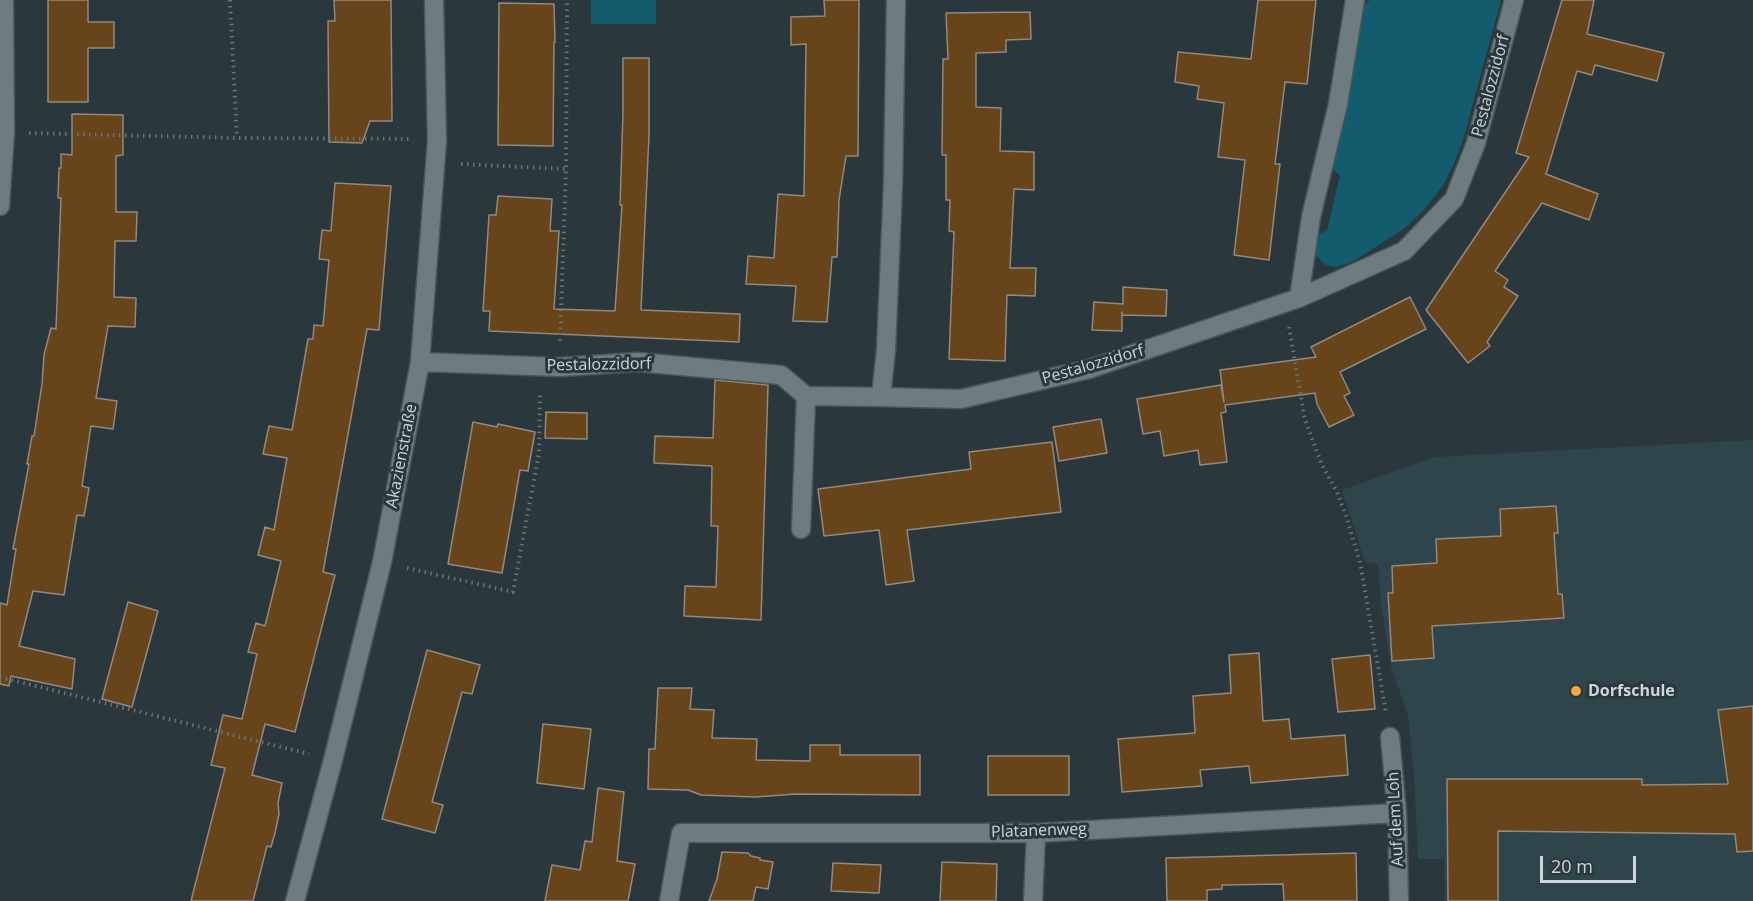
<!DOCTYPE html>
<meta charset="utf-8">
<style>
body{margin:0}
#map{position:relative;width:1753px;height:901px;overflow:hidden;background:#2a383d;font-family:"Open Sans",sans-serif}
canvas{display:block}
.scale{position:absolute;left:1540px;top:856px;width:96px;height:27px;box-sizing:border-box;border:3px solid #ced6d9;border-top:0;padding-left:8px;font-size:18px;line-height:21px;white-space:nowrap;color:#ced6d9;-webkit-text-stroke:4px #2a383d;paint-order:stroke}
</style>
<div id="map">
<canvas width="1753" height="901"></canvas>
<div class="scale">20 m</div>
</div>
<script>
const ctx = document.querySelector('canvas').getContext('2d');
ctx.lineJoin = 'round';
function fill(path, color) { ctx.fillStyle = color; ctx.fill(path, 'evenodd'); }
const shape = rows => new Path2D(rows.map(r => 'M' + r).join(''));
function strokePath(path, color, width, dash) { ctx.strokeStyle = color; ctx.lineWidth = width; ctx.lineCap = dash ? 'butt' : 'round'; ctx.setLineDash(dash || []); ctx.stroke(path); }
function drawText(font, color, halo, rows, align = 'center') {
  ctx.font = font + ' "Open Sans",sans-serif'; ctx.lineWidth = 6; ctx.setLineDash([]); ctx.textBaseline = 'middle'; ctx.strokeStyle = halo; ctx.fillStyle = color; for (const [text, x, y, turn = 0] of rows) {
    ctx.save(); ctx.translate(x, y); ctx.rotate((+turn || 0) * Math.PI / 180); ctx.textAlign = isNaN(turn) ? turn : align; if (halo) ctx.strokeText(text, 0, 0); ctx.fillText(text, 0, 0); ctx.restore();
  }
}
const built = shape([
 [1753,440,1753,901,1445,901,1444,859,1418,859,1414,774,1408,716,1391,666,1381,603,1378,564,1365,562,1342,490,1435,457]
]);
const green = shape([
 [591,0,656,0,656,24,591,24],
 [1370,0,1501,0,1463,140,1453,166,1442,187,1424,210,1405,228,1354,261,1337,267,1326,265,1316,256,1314,251,1315,235,1327,231,1340,176,1331,168,1360,9]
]);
const building = shape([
 [48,0,88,0,88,22,114,22,114,48,88,48,88,102,48,102,48,0],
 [334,0,391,0,392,121,370,121,362,143,329,142,328,21,335,21,334,0],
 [824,0,859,0,858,156,846,156,839,200,837,257,832,257,827,322,793,321,796,286,746,284,748,256,774,258,778,194,804,196,806,44,791,45,791,17,825,16,824,0],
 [1258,0,1316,0,1307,84,1285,82,1275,164,1280,164,1269,260,1234,255,1245,160,1218,157,1224,103,1197,99,1199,86,1175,82,1178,52,1251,59,1258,0],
 [1562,0,1594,0,1587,34,1664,53,1657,81,1595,65,1592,75,1577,71,1546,174,1598,194,1589,220,1542,203,1495,271,1508,280,1504,287,1518,296,1487,342,1490,346,1468,363,1426,310,1529,157,1516,153,1562,0],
 [499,3,554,4,555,42,554,42,553,146,498,145,499,3],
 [1030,12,1031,39,1006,40,1006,52,976,53,976,107,1001,108,1000,151,1034,152,1034,190,1014,189,1010,268,1036,268,1035,296,1007,295,1005,361,949,359,954,232,949,231,950,200,946,200,946,155,942,155,943,59,948,59,946,13,1030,12],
 [623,58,649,58,649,135,641,310,740,314,739,342,489,331,490,311,483,311,489,215,496,215,498,196,552,199,550,231,559,231,554,309,615,311,622,205,620,205,623,112,623,58],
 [72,114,123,115,123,155,116,156,116,212,137,212,136,241,115,241,114,297,136,298,135,327,108,326,96,398,117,401,113,429,91,426,82,486,89,488,84,516,77,515,64,595,33,591,19,646,75,659,72,689,11,676,9,686,0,684,0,603,7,605,16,549,13,549,29,464,27,464,32,436,34,436,42,384,44,355,51,328,56,329,61,198,58,198,59,168,61,168,61,154,72,155,72,114],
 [335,183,391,186,379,330,367,329,323,572,335,575,295,732,265,724,252,775,282,783,278,803,279,814,275,833,271,847,267,846,253,901,191,901,225,768,211,765,223,715,242,719,257,654,248,652,256,623,265,626,281,561,258,555,265,527,274,530,287,458,263,454,269,426,292,430,308,339,313,339,314,325,323,326,329,260,319,259,322,230,331,231,335,183],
 [1123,287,1167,290,1166,316,1122,315,1122,312,1122,331,1092,330,1094,302,1123,304,1123,287],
 [1410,297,1426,329,1340,372,1350,393,1344,396,1354,415,1329,427,1317,404,1315,393,1225,405,1226,412,1221,413,1227,462,1200,465,1198,450,1164,456,1160,431,1143,434,1137,399,1221,385,1224,402,1220,370,1316,357,1311,347,1410,297],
 [715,380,768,385,761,620,684,616,685,586,716,587,718,526,711,526,712,466,654,463,655,436,713,438,715,380],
 [546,412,587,413,587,439,545,438,546,412],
 [1101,419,1107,453,1059,461,1053,427,1101,419],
 [473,422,497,427,498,424,535,432,528,471,520,470,502,573,448,564,473,422],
 [1052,442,1061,512,907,530,914,581,886,585,879,530,824,536,818,489,971,469,969,452,1052,442],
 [1556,506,1558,533,1554,533,1558,594,1562,594,1564,618,1432,626,1434,658,1392,661,1388,593,1393,593,1392,566,1437,563,1436,539,1501,536,1500,509,1556,506],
 [128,602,158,611,132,707,102,699,128,602],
 [427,650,480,665,472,694,462,692,432,802,443,805,435,833,382,819,427,650],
 [1259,653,1263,721,1289,719,1291,739,1345,735,1348,775,1251,783,1249,766,1200,770,1202,786,1122,792,1118,739,1195,733,1193,696,1231,693,1229,655,1259,653],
 [1370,655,1375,709,1338,712,1332,659,1370,655],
 [658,688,692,688,690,709,714,710,712,738,757,739,756,760,810,761,810,745,840,745,840,755,920,755,920,795,796,794,755,797,701,795,688,790,648,789,649,749,655,749,658,688],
 [1753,706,1753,851,1737,852,1735,834,1498,831,1498,901,1448,901,1447,779,1642,779,1642,785,1728,784,1718,710,1753,706],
 [543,724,591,729,584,789,537,783,543,724],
 [988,756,1069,756,1069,795,988,795,988,756],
 [598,788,624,792,617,861,635,864,628,901,545,901,552,865,580,870,585,841,592,842,598,788],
 [722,852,748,853,751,856,760,858,760,860,773,862,768,889,756,887,753,901,709,901,717,879,722,852],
 [1356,853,1357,901,1284,901,1283,884,1222,885,1222,889,1207,890,1207,901,1167,901,1166,858,1356,853],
 [942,862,997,864,996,901,940,901,942,862],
 [833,863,881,865,879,893,831,891,833,863]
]);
const path = shape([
 [230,0,237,138],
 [29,133,237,138,412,139],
 [461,164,566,169],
 [1289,327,1305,420,1322,465,1337,492,1345,513,1360,562,1386,713],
 [560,341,566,169,567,0],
 [407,568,513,592,539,453,540,391],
 [0,677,309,754]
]);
const minor = shape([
 [0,206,5,132,4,0],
 [1299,298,1311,217,1338,104,1355,0],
 [420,362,560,367,638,362,781,375,806,396,881,397,886,350,893,184,896,0],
 [881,397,961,399,1089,369,1299,298,1404,251,1454,199,1476,143,1514,0],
 [801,529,806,396],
 [1390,737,1397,813,1399,901],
 [295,901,333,760,382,562,420,362,437,140,434,0],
 [669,901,681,833,1036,833,1397,813],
 [1033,901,1036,833]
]);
const markers = [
 [1576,691,6,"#f2a541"]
];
const streetNames = [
 ["Pestalozzidorf",1491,86,-75],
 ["Pestalozzidorf",599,365,-1],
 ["Pestalozzidorf",1093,365,-16],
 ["Akazienstraße",402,456,-79],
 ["Auf dem Loh",1396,819,-93],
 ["Platanenweg",1039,831,-2]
];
const poiNames = [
 ["Dorfschule",1588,691]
];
fill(built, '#2f454c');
fill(green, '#125c6e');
fill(building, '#674419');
strokePath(building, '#93897e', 1.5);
strokePath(minor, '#4a575a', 21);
strokePath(path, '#697478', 4, [1.5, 4.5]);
strokePath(minor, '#6c7c81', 18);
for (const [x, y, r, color] of markers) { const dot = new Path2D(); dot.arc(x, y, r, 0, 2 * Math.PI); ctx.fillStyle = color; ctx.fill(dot); strokePath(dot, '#2a383d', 2); }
drawText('16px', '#ced6d9', '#2a383d', streetNames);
drawText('bold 16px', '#ced6d9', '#2a383d', poiNames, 'left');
</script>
